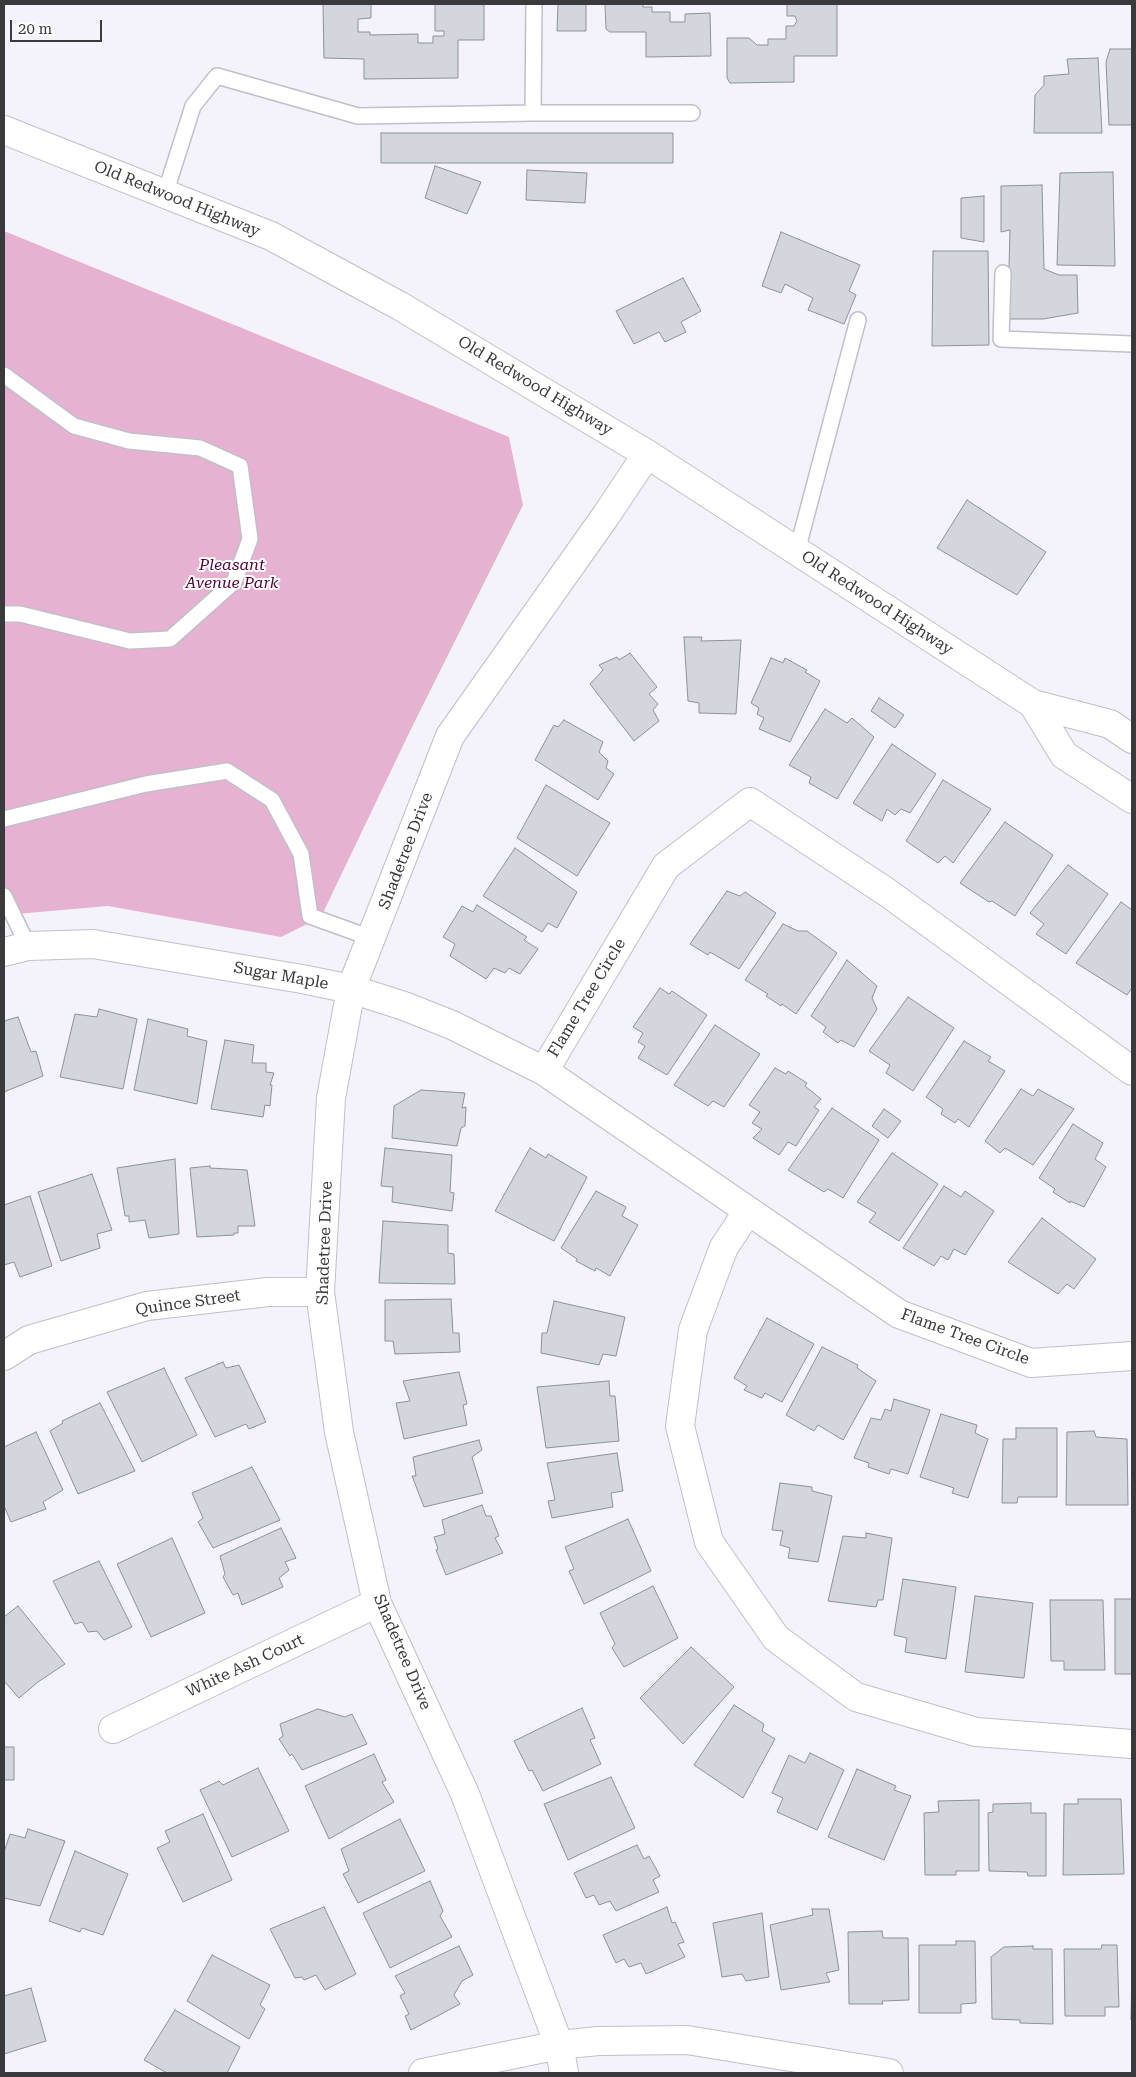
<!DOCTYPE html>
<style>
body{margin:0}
#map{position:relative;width:1136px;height:2077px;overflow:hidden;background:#f4f2fa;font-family:"Roboto Serif",serif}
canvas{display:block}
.frame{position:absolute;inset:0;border:5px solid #3a3a3d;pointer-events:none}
.scale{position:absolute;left:10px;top:20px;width:92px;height:22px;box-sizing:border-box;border:2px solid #3a3a3d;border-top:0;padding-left:6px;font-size:15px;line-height:18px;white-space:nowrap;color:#3a3a3d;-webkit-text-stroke:4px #fff;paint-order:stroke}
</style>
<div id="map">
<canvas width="1136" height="2077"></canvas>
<div class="frame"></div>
<div class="scale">20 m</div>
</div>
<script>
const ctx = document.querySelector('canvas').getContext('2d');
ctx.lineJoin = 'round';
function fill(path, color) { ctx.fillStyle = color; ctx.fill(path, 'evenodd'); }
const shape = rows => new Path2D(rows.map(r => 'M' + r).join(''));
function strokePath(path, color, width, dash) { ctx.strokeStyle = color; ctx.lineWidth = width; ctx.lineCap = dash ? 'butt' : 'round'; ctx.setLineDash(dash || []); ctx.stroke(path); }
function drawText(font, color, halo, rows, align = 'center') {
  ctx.font = font + ' "Roboto Serif",serif'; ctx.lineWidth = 4; ctx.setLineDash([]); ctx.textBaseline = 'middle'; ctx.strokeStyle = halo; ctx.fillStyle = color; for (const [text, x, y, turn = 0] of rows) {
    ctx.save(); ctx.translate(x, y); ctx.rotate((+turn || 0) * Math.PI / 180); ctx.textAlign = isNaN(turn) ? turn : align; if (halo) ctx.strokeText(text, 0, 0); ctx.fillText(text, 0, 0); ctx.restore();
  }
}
const green = shape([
 [4,231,509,437,523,505,410,731,321,917,281,937,108,906,4,915]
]);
const building = shape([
 [323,4,371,4,371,18,358,19,358,32,370,32,370,35,418,34,418,43,433,43,433,36,444,36,444,31,435,31,435,4,480,4,484,5,484,40,458,40,458,78,364,79,364,59,324,58,323,4],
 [558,4,586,4,586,31,557,31,558,4],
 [605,4,643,4,643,7,652,7,652,12,670,12,670,22,685,22,685,14,710,13,711,56,646,57,646,32,610,32,606,29,605,4],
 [787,4,837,4,837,56,794,56,794,82,730,83,727,78,727,38,749,38,757,45,768,45,768,39,786,39,786,26,794,26,797,21,795,16,787,16,787,4],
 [1110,49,1132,49,1132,125,1109,125,1106,62,1110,49],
 [1098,58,1102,133,1034,133,1035,95,1044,85,1044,76,1069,74,1067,59,1098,58],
 [381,133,673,133,673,163,381,163,381,133],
 [435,166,481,182,467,214,425,198,435,166],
 [527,170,587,173,585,203,526,200,527,170],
 [1113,172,1115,266,1057,265,1060,173,1113,172],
 [1042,185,1044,269,1059,275,1077,275,1078,313,1043,319,1004,319,1004,267,1009,267,1010,230,1001,232,1001,186,1042,185],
 [984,196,984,242,961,238,961,198,984,196],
 [781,232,860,265,849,291,856,295,844,324,808,310,813,298,785,284,781,293,762,286,781,232],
 [933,251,988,251,989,345,932,346,933,251],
 [683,278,701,311,681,322,686,332,665,342,659,332,634,344,616,311,683,278],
 [967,500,1046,552,1017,595,937,548,967,500],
 [684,637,702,637,701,641,741,640,736,714,699,713,699,703,688,701,684,637],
 [630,653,657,687,649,694,658,704,653,710,659,721,634,741,590,684,603,670,599,665,617,657,619,660,630,653],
 [771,658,783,663,785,658,807,670,805,672,820,681,790,742,759,729,764,718,757,714,759,708,751,703,771,658],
 [879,698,904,715,895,728,871,711,879,698],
 [825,709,847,723,852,718,874,737,837,799,809,783,811,777,789,765,825,709],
 [564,720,603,742,599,752,608,761,606,768,614,774,598,800,535,760,554,725,558,727,564,720],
 [892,744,936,774,910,813,901,809,895,815,887,809,882,821,853,803,892,744],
 [943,780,991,809,953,863,945,856,938,863,906,841,943,780],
 [546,785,610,823,577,876,517,838,546,785],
 [1005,822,1053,855,1015,916,992,901,989,902,960,883,1005,822],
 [515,848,577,892,557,928,548,923,542,932,483,896,515,848],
 [1068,865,1108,894,1066,954,1036,934,1044,924,1030,913,1068,865],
 [727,891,740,896,745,892,776,913,739,969,710,952,708,955,690,944,727,891],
 [1121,902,1132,910,1132,988,1127,995,1076,963,1121,902],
 [477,905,527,937,524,940,538,949,520,974,509,968,505,973,494,968,486,979,450,956,455,944,443,937,462,906,473,912,477,905],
 [783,924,798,931,807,931,837,953,796,1014,782,1004,781,1006,766,996,768,994,745,980,783,924],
 [847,960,877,986,872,998,877,1009,854,1047,841,1040,838,1043,823,1032,826,1027,811,1016,847,960],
 [660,988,669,994,672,991,707,1015,667,1075,638,1058,645,1046,638,1042,643,1033,633,1027,660,988],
 [908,997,954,1028,913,1091,886,1073,890,1065,869,1051,908,997],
 [99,1009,137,1019,123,1089,60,1077,75,1014,97,1017,99,1009],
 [18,1017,31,1052,36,1051,43,1076,4,1092,4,1021,18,1017],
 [148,1019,188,1029,187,1036,207,1041,197,1104,134,1090,148,1019],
 [715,1025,760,1054,724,1107,713,1101,708,1106,674,1085,715,1025],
 [225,1040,254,1045,252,1063,266,1063,266,1072,274,1073,270,1085,272,1085,270,1106,265,1105,263,1117,211,1109,225,1040],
 [964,1041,991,1057,988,1061,1005,1071,969,1127,958,1119,955,1123,941,1114,943,1109,926,1097,964,1041],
 [775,1068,786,1074,788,1071,807,1083,805,1086,821,1099,814,1107,819,1110,796,1146,788,1142,779,1155,753,1138,762,1129,752,1123,760,1112,749,1105,775,1068],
 [1021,1089,1033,1096,1038,1089,1074,1109,1033,1165,1005,1148,1000,1153,985,1141,1021,1089],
 [421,1090,465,1093,462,1108,466,1107,465,1126,461,1128,457,1146,392,1138,394,1106,421,1090],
 [832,1108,879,1140,843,1198,828,1189,824,1192,788,1170,832,1108],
 [884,1109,901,1121,888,1138,872,1126,884,1109],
 [1073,1124,1103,1143,1095,1159,1106,1167,1084,1207,1070,1201,1070,1203,1053,1192,1055,1189,1039,1178,1073,1124],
 [385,1148,452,1155,450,1192,454,1193,452,1211,392,1202,393,1187,381,1186,385,1148],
 [530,1148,546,1158,548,1154,587,1177,554,1241,495,1211,530,1148],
 [892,1153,938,1184,899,1241,869,1222,876,1213,857,1202,892,1153],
 [175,1159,179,1234,149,1238,145,1220,129,1222,129,1216,125,1216,117,1168,175,1159],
 [210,1166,210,1168,247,1170,255,1226,238,1226,238,1233,234,1233,234,1235,197,1237,190,1168,210,1166],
 [92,1174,112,1230,97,1234,100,1248,61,1261,38,1192,92,1174],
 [944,1186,961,1197,965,1191,994,1211,965,1255,954,1249,948,1260,941,1256,934,1266,903,1248,944,1186],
 [596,1191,626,1207,622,1216,638,1225,610,1276,596,1268,595,1271,576,1261,577,1259,561,1248,596,1191],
 [30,1196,52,1266,20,1277,14,1262,4,1265,4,1205,30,1196],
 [1042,1218,1096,1259,1074,1289,1067,1284,1058,1294,1008,1262,1042,1218],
 [383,1221,448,1225,448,1253,454,1254,455,1284,379,1283,383,1221],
 [451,1299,453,1333,459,1333,460,1352,395,1354,393,1341,385,1341,385,1300,451,1299],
 [554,1301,625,1317,616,1356,603,1354,599,1365,541,1353,542,1333,547,1333,554,1301],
 [767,1318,814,1344,782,1402,765,1393,762,1398,744,1390,747,1386,734,1378,767,1318],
 [822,1347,858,1365,857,1368,876,1381,843,1440,818,1425,814,1431,786,1415,822,1347],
 [223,1362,226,1368,239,1365,266,1422,249,1429,246,1424,215,1437,185,1378,223,1362],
 [164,1368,197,1435,142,1462,107,1392,164,1368],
 [459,1372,467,1404,463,1405,467,1425,404,1439,396,1403,410,1401,403,1381,459,1372],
 [609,1381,610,1396,615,1396,619,1441,546,1448,537,1387,609,1381],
 [894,1399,930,1410,908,1474,891,1469,889,1474,868,1467,869,1463,854,1458,871,1418,881,1420,885,1409,891,1411,894,1399],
 [100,1403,135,1471,78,1494,50,1431,63,1423,62,1421,100,1403],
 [941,1414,977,1425,975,1433,988,1439,968,1498,952,1493,954,1488,920,1477,941,1414],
 [1016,1428,1057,1428,1057,1497,1018,1497,1017,1503,1002,1503,1003,1439,1016,1439,1016,1428],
 [1094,1431,1096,1437,1127,1439,1128,1505,1066,1505,1067,1432,1094,1431],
 [36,1432,63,1490,43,1502,46,1509,11,1522,4,1506,4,1447,36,1432],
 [479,1440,482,1450,472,1457,483,1493,424,1507,412,1476,416,1476,413,1457,479,1440],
 [617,1453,623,1491,611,1493,613,1507,552,1518,548,1501,555,1500,547,1463,617,1453],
 [252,1467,280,1520,213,1548,198,1522,203,1518,192,1493,252,1467],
 [780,1483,812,1487,812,1491,832,1496,818,1562,788,1558,790,1548,780,1545,783,1531,772,1530,780,1483],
 [482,1505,486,1516,491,1516,499,1536,495,1538,503,1553,446,1575,436,1550,438,1549,434,1537,445,1534,442,1520,482,1505],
 [628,1519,651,1571,584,1604,569,1571,574,1569,565,1547,628,1519],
 [281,1528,296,1558,285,1562,289,1570,279,1578,283,1587,242,1605,238,1593,233,1595,223,1577,225,1574,220,1556,281,1528],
 [866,1533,892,1538,883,1600,878,1600,876,1607,828,1601,843,1536,866,1538,866,1533],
 [172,1538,205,1613,151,1637,117,1564,172,1538],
 [99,1561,132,1627,104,1640,97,1631,88,1632,82,1622,75,1624,53,1581,99,1561],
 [903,1579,956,1587,946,1659,905,1652,907,1638,894,1635,903,1579],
 [653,1586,678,1638,624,1667,612,1648,615,1644,600,1613,653,1586],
 [975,1596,1033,1603,1024,1678,965,1672,975,1596],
 [1115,1599,1132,1599,1132,1674,1115,1674,1115,1599],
 [1050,1600,1103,1600,1105,1670,1064,1670,1064,1661,1051,1661,1050,1600],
 [18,1606,65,1664,38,1682,19,1698,4,1681,4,1617,18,1606],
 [691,1647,734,1687,683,1744,640,1698,691,1647],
 [734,1705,764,1724,762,1731,775,1739,743,1798,694,1765,734,1705],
 [582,1708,595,1738,590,1740,601,1764,543,1791,532,1770,529,1771,514,1741,582,1708],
 [318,1709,345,1717,352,1714,367,1744,302,1770,292,1754,290,1756,279,1739,283,1736,280,1724,318,1709],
 [4,1747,14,1747,14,1780,4,1780,4,1747],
 [810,1753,844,1770,817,1830,777,1812,783,1798,772,1793,789,1755,805,1763,810,1753],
 [374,1754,386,1780,382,1782,394,1802,329,1839,305,1786,374,1754],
 [258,1768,289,1831,232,1857,200,1790,219,1781,223,1785,258,1768],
 [857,1769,896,1786,894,1790,911,1796,884,1860,828,1837,857,1769],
 [611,1777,635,1828,568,1860,544,1804,611,1777],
 [1078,1799,1121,1799,1124,1874,1063,1875,1064,1804,1078,1804,1078,1799],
 [979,1800,979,1871,956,1871,956,1875,925,1875,924,1813,939,1812,938,1801,979,1800],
 [1031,1803,1031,1813,1046,1813,1046,1876,1028,1876,1027,1872,989,1871,988,1813,993,1812,993,1804,1031,1803],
 [203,1814,232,1880,183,1902,157,1848,170,1842,165,1831,203,1814],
 [400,1819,425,1871,358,1903,343,1874,349,1871,341,1849,400,1819],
 [28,1829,65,1841,40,1906,4,1898,4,1852,10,1834,25,1838,28,1829],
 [637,1845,644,1859,649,1856,660,1876,653,1880,659,1892,616,1911,610,1901,599,1905,594,1895,586,1898,574,1873,637,1845],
 [75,1851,128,1874,103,1935,82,1928,80,1932,49,1921,75,1851],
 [430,1881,443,1911,440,1916,452,1937,390,1968,363,1913,430,1881],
 [324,1907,356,1974,325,1990,316,1975,304,1980,302,1977,295,1978,270,1929,324,1907],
 [667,1907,672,1923,675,1922,684,1942,678,1944,685,1957,646,1974,641,1963,629,1967,624,1959,616,1963,603,1935,667,1907],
 [812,1909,829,1909,839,1970,826,1973,830,1982,781,1990,770,1925,813,1915,812,1909],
 [762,1913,769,1977,746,1981,742,1974,722,1977,713,1923,762,1913],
 [882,1931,883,1938,908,1938,909,2000,882,2001,883,2004,849,2004,848,1932,882,1931],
 [956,1941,975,1941,976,2003,961,2004,961,2013,919,2013,919,1945,956,1945,956,1941],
 [1102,1945,1117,1945,1119,2007,1105,2007,1105,2016,1065,2016,1064,1949,1101,1949,1102,1945],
 [459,1946,473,1975,462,1981,454,1995,460,2004,411,2030,405,2016,409,2014,400,1996,405,1993,395,1976,459,1946],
 [1033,1946,1033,1949,1052,1949,1053,2024,1020,2023,1020,2020,992,2019,991,1957,1004,1947,1033,1946],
 [212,1955,270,1985,260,2005,265,2009,249,2039,187,2001,212,1955],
 [1132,1966,1132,2020,1131,2020,1132,1966],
 [31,1988,46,2041,4,2054,4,1996,31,1988],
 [175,2010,240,2047,227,2073,167,2073,144,2060,175,2010]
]);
const service = shape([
 [533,113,534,4],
 [165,194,193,106,217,76,358,116,533,113,692,113],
 [1003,273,1001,339,1132,344],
 [4,375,74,426,129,441,200,448,240,466,250,539,234,582,170,639,130,641,20,614,4,614],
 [797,551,858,320],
 [4,819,146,784,227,771,272,800,301,854,310,916,371,938],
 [4,896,28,946]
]);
const minor = shape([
 [4,952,28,946,93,944,302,979,351,989,404,1006,452,1025,544,1071,899,1314,1031,1363,1132,1356],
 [544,1071,666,866,750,802,888,893,1132,1071],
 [748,1211,724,1247,693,1330,680,1426,709,1542,776,1638,856,1697,976,1732,1132,1744],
 [4,1356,29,1340,147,1306,268,1292,320,1292],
 [113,1729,377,1603],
 [423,2073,559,2045,598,2041,687,2040,889,2073],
 [564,2073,559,2045,465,1794,377,1603,339,1432,320,1292,331,1098,351,989,450,736,607,514,647,454]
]);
const secondary = shape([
 [4,130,271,236,400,306,647,454,1033,704,1110,724,1132,739],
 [1033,704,1064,755,1132,799]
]);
const streetNames = [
 ["Old Redwood Highway",177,199,22],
 ["Old Redwood Highway",535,386,31],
 ["Old Redwood Highway",877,603,33],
 ["Shadetree Drive",406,851,-69],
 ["Sugar Maple",281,976,10],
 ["Flame Tree Circle",587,998,-59],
 ["Shadetree Drive",325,1243,-88],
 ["Quince Street",188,1303,-8],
 ["Flame Tree Circle",965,1337,20],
 ["Shadetree Drive",402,1652,67],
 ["White Ash Court",245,1666,-25]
];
const parkNames = [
 ["Pleasant",232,565],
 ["Avenue Park",232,583]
];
fill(green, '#e7b2d2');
fill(building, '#d3d6dd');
strokePath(building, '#8f9198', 1);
strokePath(service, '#c1bfc7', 18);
strokePath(minor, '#c1bfc7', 30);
strokePath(secondary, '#c1bfc7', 30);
strokePath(service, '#fff', 15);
strokePath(minor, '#fff', 28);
strokePath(secondary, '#fff', 28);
drawText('16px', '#3a3a3d', '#fff', streetNames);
drawText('italic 16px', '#50043d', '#fff', parkNames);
</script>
